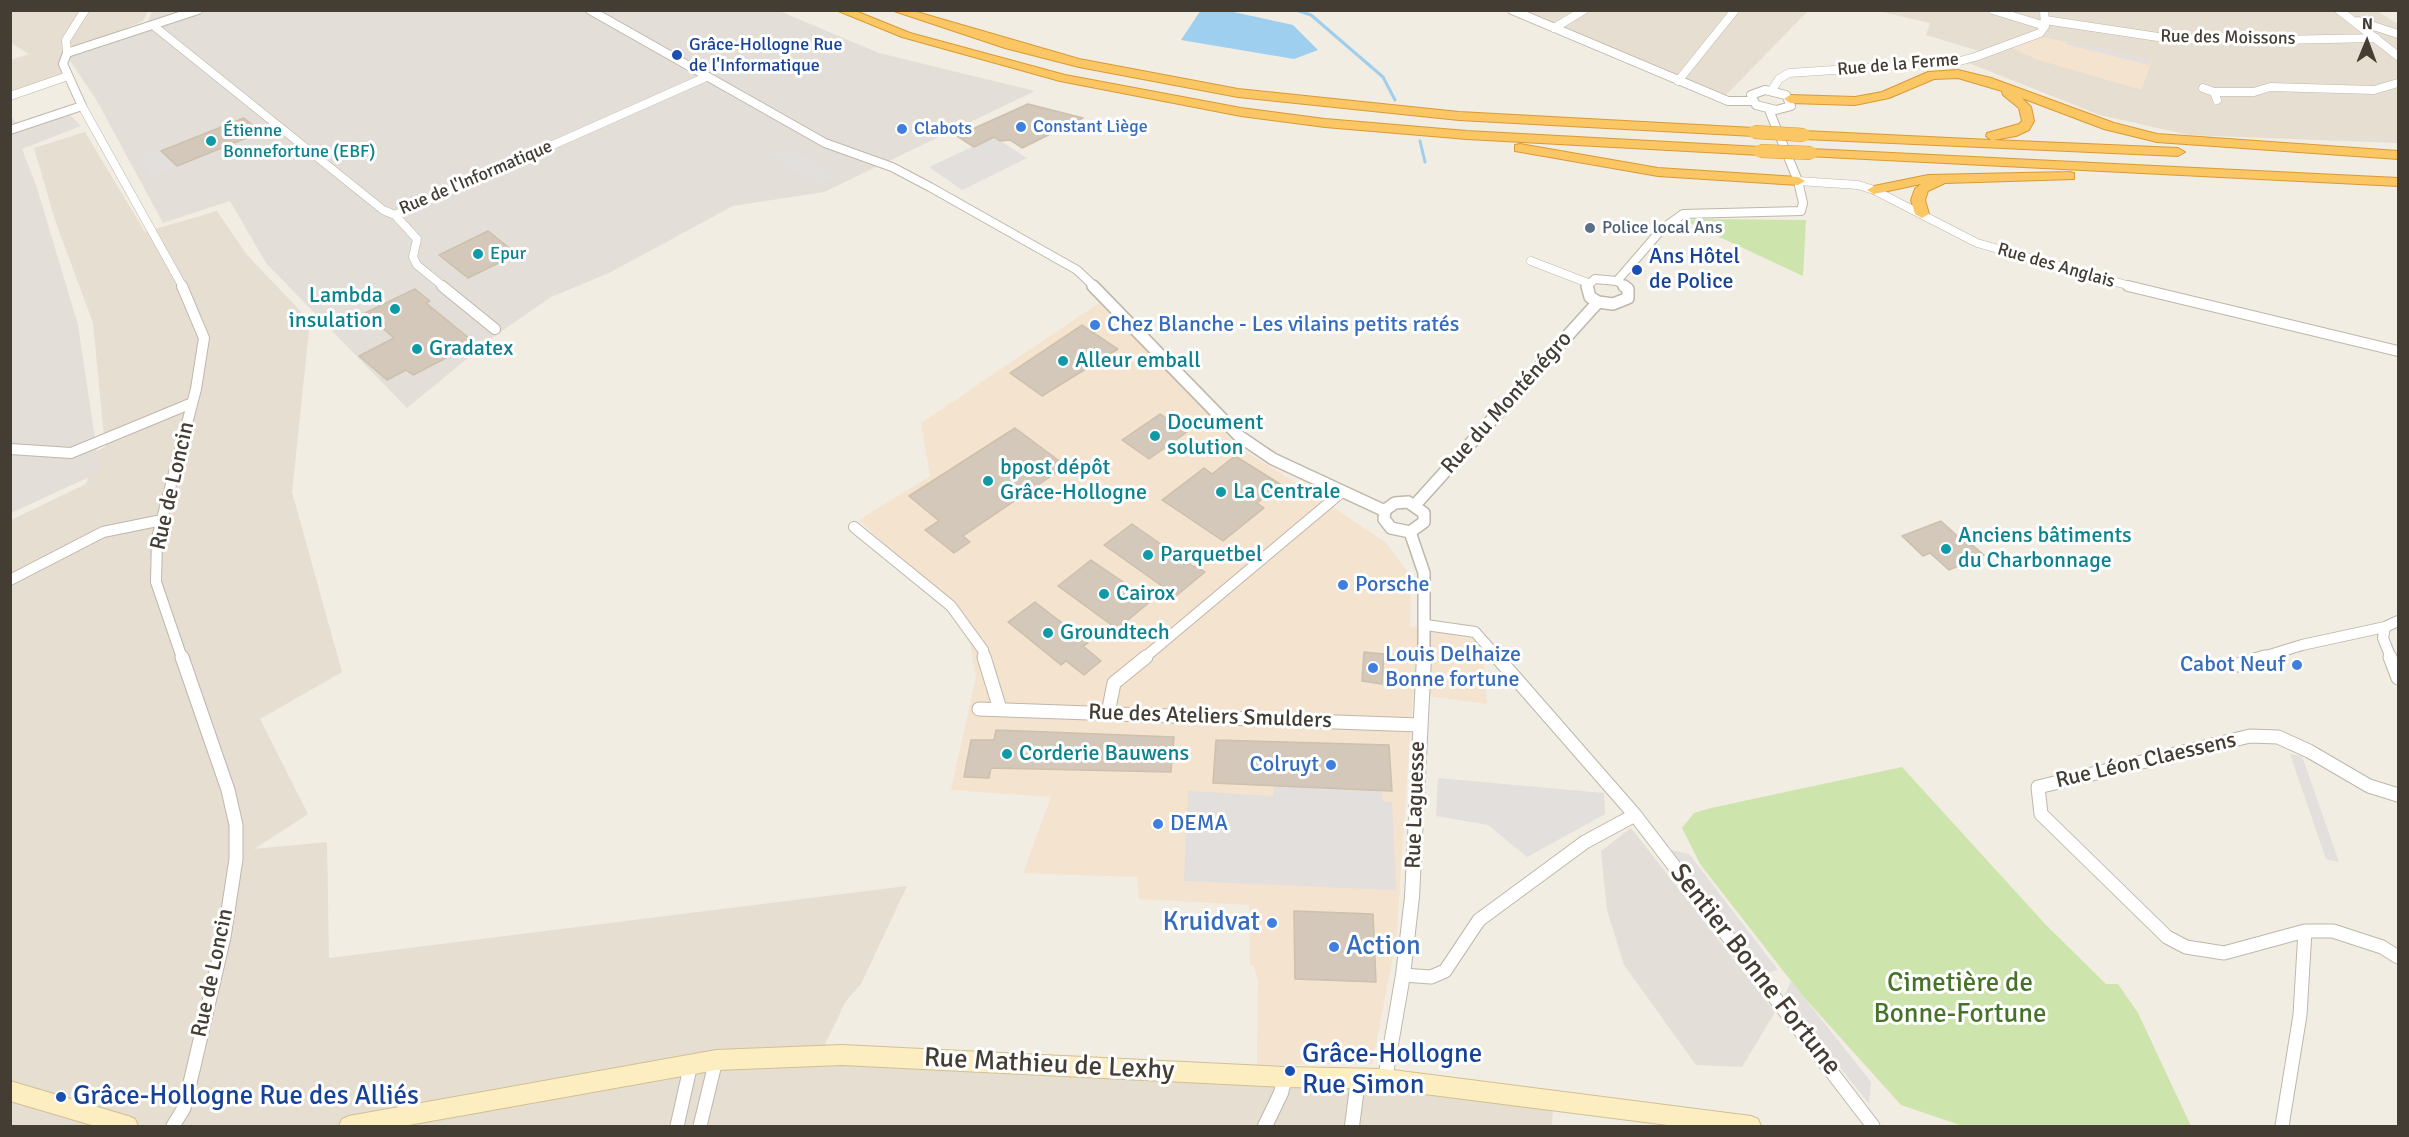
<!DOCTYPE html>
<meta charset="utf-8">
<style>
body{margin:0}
#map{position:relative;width:2409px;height:1137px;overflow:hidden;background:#f1ede3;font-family:Signika,sans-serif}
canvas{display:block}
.frame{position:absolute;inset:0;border:12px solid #433d34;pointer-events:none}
.north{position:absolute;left:2337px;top:12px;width:60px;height:60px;-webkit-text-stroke:4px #fff;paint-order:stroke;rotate:1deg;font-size:16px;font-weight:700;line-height:24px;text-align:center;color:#433d34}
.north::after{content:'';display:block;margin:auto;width:21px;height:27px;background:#433d34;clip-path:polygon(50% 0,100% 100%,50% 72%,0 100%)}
</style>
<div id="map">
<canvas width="2409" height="1137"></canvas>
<div class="frame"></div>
<div class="north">N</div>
</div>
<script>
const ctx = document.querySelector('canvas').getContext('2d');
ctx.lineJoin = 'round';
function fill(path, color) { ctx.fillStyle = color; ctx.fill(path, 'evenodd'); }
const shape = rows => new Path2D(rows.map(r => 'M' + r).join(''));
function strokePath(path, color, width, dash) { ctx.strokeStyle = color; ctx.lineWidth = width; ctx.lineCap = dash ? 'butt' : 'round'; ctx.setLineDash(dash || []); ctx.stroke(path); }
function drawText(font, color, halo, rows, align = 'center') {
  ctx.font = font + ' Signika,sans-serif'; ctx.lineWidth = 6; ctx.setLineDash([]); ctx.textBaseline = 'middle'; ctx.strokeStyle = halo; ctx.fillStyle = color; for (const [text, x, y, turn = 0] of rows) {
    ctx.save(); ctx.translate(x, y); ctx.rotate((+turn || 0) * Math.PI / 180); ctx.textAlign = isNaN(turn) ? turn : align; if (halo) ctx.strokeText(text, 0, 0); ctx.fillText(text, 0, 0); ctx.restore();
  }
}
const residential = shape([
 [15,10,148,11,143,21,62,55,65,80,11,98,11,60,29,54,11,43,10,15],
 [1518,11,1808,11,1724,97],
 [1878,11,2377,11,2398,24,2398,143,2189,135,2100,115,1966,62,1979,51,1926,35,1930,23],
 [85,132,145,232,217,211,247,255,310,321,292,492,342,672,260,719,308,814,254,849,327,842,329,958,907,886,861,984,846,1001,825,1044,865,1056,1385,1079,1553,1102,1552,1126,11,1126,11,520,86,484,97,451,105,447,93,323,55,220,34,148]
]);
const commercial = shape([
 [2038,36,2152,59,2142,90,2038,60,2010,47],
 [1102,301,1179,379,1235,445,1317,496,1386,543,1407,571,1411,588,1410,626,1473,639,1483,651,1487,704,1413,694,1396,942,1372,1064,1257,1065,1258,982,1254,966,1250,965,1249,905,1139,899,1137,877,1023,873,1051,797,951,790,976,678,966,620,859,520,930,476,921,423]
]);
const industrial = shape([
 [777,10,879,53,1035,91,824,192,733,206,609,273,551,297,496,335,407,408,266,263,230,201,163,223,97,101,67,56,147,23,152,11],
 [10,114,19,128,70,115,81,126,22,149,37,188,78,325,100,472,11,513],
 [1631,828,1775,1012,1742,1067,1696,1065,1624,965,1607,910,1601,851]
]);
const green = shape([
 [1697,219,1806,220,1803,276,1685,221],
 [1902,767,2046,925,2106,984,2118,984,2138,1013,2191,1126,1960,1125,1901,1105,1802,995,1700,864,1682,828,1694,813,1711,808]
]);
const parking = shape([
 [2067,41,2151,59,2149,65,2066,44],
 [994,137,1027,158,962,190,929,167],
 [790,148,837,175,817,185,771,157],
 [154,149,161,151,179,167,151,178,137,157],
 [2290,754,2302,756,2339,862,2326,859],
 [1438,778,1604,793,1605,814,1527,857,1488,825,1436,816],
 [1274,786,1382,790,1382,801,1392,802,1396,890,1184,881,1188,791,1273,796],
 [1671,850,1689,854,1778,970,1766,973,1689,877],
 [1791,981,1871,1082,1869,1104,1784,996]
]);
const water = shape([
 [1201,10,1229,11,1293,25,1318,50,1294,59,1181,40]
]);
const stream = shape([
 [1296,10,1311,15,1383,77,1395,100],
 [1420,141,1425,162]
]);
const building = shape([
 [1028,104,1083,118,1022,148,1010,140,1000,141,994,137,974,147,957,136,1028,104],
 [244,118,261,132,177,166,161,151,244,118],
 [488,231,517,254,468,278,439,255,488,231],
 [415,289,430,301,426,303,475,343,413,375,406,370,387,380,359,356,394,338,365,313,415,289],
 [1082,325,1118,349,1042,396,1010,373,1082,325],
 [1160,414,1187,432,1149,459,1122,440,1160,414],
 [1015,428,1066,466,963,536,970,542,954,553,925,530,939,521,909,496,1015,428],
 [1235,456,1280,484,1257,503,1264,508,1223,541,1162,500,1204,468,1212,474,1235,456],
 [1941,521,1966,544,1970,543,1984,555,1949,570,1930,553,1923,556,1902,536,1941,521],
 [1132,524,1194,567,1196,566,1205,572,1176,596,1104,545,1132,524],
 [1091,560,1151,601,1117,629,1058,586,1091,560],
 [1035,602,1088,643,1083,646,1101,661,1084,675,1066,661,1061,665,1008,622,1035,602],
 [1364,652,1384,654,1382,684,1362,681,1364,652],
 [996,730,1174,737,1171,772,991,768,989,778,964,777,971,740,994,740,996,730],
 [1216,740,1389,745,1392,791,1213,783,1216,740],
 [1294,911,1373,914,1376,982,1295,979,1294,911]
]);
const minorFar2 = shape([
 [1993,10,2045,26],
 [2339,10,2398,56],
 [2045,20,2178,40,2221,37,2278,40,2376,38],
 [2358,21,2398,34],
 [154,26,383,210,395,215,706,77],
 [1554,28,1584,10],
 [67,53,66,40,85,10],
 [1678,81,1735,10],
 [2203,88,2214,92,2217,100],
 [1772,90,1779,79,1789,73,1956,62,1975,57,2040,33,2045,26,2044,10],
 [2214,92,2254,92,2270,87,2374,90,2398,83],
 [10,96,68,76],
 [82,106,183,287],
 [1798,181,1858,185,1874,190,1977,243,2134,287],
 [395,215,417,239,413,257,417,265,444,287],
 [1531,261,1588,283]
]);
const minorFar1 = shape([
 [182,286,204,338,196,389,157,538,156,582,182,658],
 [442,286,495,329],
 [2128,286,2398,351],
 [10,449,71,453,192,403],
 [854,527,951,606,983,650,985,658],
 [10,580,103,532,162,520],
 [1426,625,1475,632,1498,658],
 [2385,627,2383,638,2391,658],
 [1144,658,1342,492],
 [2260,658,2302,645,2385,627,2398,621]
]);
const minor = shape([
 [984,657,1000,709],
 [1497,657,1635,815,1873,1126],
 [2390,657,2398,678],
 [2238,665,2265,657],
 [979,709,1419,725],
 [1108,713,1114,683,1146,657],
 [2398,795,2369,786,2309,751,2278,737,2250,736,2038,787,2041,814,2167,937,2186,947,2224,953,2305,931,2333,931,2382,947,2398,957],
 [1403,975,1431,977,1445,971,1479,920,1585,842,1635,815],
 [173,1126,184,1108,194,1066,224,937,236,859,236,825,228,790,182,657],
 [677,1126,691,1064],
 [700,1126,716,1060],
 [2282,1126,2300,1015,2305,931]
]);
const tertiaryFar2 = shape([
 [590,10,825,143,892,167,930,187,1077,270,1095,287],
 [1512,10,1728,101,1752,101],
 [1765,90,1786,95,1791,106,1776,110,1756,105,1751,95,1765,90],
 [10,130,82,106,63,64,67,53,198,10],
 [1617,281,1662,229,1683,214,1801,211,1803,203,1798,181,1769,110],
 [1586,287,1595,279,1617,281,1626,287]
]);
const tertiaryFar1 = shape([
 [1093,286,1239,436,1273,459,1385,511],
 [1587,286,1590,297,1598,302,1613,304,1628,298,1628,289,1624,286],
 [1408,502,1424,513,1424,522,1410,532,1391,528,1384,519,1385,510,1395,503,1408,502],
 [1415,505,1598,302],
 [1410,532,1424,573,1424,658]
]);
const tertiary = shape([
 [1385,1079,1403,975,1412,897,1424,657],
 [1265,1126,1281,1093,1285,1077],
 [1352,1126,1358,1080]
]);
const secondary = shape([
 [842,1045,1285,1067,1385,1069,1751,1116,1758,1119,1761,1126,1676,1126,1385,1089,1285,1087,842,1065,716,1070,403,1126,339,1126,342,1119,349,1116,716,1050,842,1045],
 [10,1081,128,1116,135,1119,138,1126,95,1126,10,1101,10,1081]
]);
const motorway = shape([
 [836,10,853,10,910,33,1065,75,1241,108,1325,119,1467,131,1760,147,1767,151,1760,155,1467,139,1325,127,1241,116,1060,81,902,37,836,10],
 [891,10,910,10,1079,59,1238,89,1459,112,1754,128,1760,132,1754,136,1459,120,1238,97,1079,67,1005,48,891,10],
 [1958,70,1991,78,2114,123,2157,134,2398,151,2398,159,2157,142,2104,129,2022,98,2031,107,2034,121,2029,130,2016,136,1993,140,2178,148,2185,152,2178,156,1804,139,1798,135,1804,131,1991,140,1986,136,1987,133,2019,124,2022,121,2019,108,2003,95,2002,91,1958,78,1934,79,1889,98,1855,105,1790,103,1784,99,1790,95,1855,97,1882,92,1928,72,1958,70],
 [1520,144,1658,168,1798,177,1805,181,1798,185,1658,176,1515,151,1515,145,1520,144],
 [1811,149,2398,178,2398,186,1806,156,1804,153,1811,149],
 [2069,172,2074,173,2074,179,1945,183,1928,191,1925,200,1929,214,1922,218,1915,214,1911,200,1915,189,1921,184,1874,194,1867,190,1874,186,1928,175,2069,172]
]);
const motorwayBridge = shape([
 [1754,132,1804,135],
 [1760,151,1811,153]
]);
const markers = [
 [677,55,6,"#1a4fb4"],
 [1021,127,6,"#3f7fe0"],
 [902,129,6,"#3f7fe0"],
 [211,141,6,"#0f9aa8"],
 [1590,228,6,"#5c6f8a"],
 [478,254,6,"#0f9aa8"],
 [1637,270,6,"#1a4fb4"],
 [395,309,6,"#0f9aa8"],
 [1095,325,6,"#3f7fe0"],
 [417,349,6,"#0f9aa8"],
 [1063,361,6,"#0f9aa8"],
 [1155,436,6,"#0f9aa8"],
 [988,481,6,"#0f9aa8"],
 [1221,492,6,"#0f9aa8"],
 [1946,549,6,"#0f9aa8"],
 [1148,555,6,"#0f9aa8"],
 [1343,585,6,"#3f7fe0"],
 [1104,594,6,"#0f9aa8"],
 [1048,633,6,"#0f9aa8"],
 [2297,665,6,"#3f7fe0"],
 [1373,668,6,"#3f7fe0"],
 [1007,754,6,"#0f9aa8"],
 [1331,765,6,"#3f7fe0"],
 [1158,824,6,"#3f7fe0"],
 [1272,923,6,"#3f7fe0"],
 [1334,947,6,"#3f7fe0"],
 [1290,1071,6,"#1a4fb4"],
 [61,1097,6,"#1a4fb4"]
];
const farStreetnames = [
 ["Rue des Moissons",2228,38,1],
 ["Rue de la Ferme",1898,65,-5],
 ["Rue de l'Informatique",476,178,-23],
 ["Rue des Anglais",2056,266,16]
];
const farTransitnames = [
 ["Grâce-Hollogne Rue",689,45],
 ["de l'Informatique",689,66]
];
const farShopnames = [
 ["Constant Liège",1033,127],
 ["Clabots",914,129]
];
const farCulturenames = [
 ["Étienne",223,131],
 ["Bonnefortune (EBF)",223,152],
 ["Epur",490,254]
];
const farServicenames = [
 ["Police local Ans",1602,228]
];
const transitNames = [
 ["Ans Hôtel",1649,257],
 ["de Police",1649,282]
];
const cultureNames = [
 ["Lambda",383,296,"right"],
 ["insulation",383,321,"right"],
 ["Gradatex",429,349],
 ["Alleur emball",1075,361],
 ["Document",1167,423],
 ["solution",1167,448],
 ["bpost dépôt",1000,468],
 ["Grâce-Hollogne",1000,493],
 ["La Centrale",1233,492],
 ["Anciens bâtiments",1958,536],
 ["du Charbonnage",1958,561],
 ["Parquetbel",1160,555],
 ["Cairox",1116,594],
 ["Groundtech",1060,633],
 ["Corderie Bauwens",1019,754]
];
const shopNames = [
 ["Chez Blanche - Les vilains petits ratés",1107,325],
 ["Porsche",1355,585],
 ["Louis Delhaize",1385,655],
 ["Bonne fortune",1385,680],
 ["Cabot Neuf",2285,665,"right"],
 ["Colruyt",1319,765,"right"],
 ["DEMA",1170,824]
];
const streetNames = [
 ["Rue du Monténégro",1507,403,-48],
 ["Rue de Loncin",173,486,-77],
 ["Rue des Ateliers Smulders",1210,717,2],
 ["Rue Léon Claessens",2146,761,-13],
 ["Rue Laguesse",1416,805,-88],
 ["Rue de Loncin",213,973,-78]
];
const nearShopnames = [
 ["Kruidvat",1260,923],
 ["Action",1346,947,"left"]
];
const nearStreetnames = [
 ["Sentier Bonne Fortune",1755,970,52],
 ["Rue Mathieu de Lexhy",1049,1065,3]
];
const nearParknames = [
 ["Cimetière de",1960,984],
 ["Bonne-Fortune",1960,1015]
];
const nearTransitnames = [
 ["Grâce-Hollogne",1302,1055],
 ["Rue Simon",1302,1086],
 ["Grâce-Hollogne Rue des Alliés",73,1097]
];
fill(residential, '#e5ded1');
fill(commercial, '#f4e3ce');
fill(industrial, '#e3ded8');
fill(green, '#cde5ac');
fill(parking, '#e2dfdc');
fill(water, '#9fcfee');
strokePath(stream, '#9fcfee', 3);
fill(building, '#d3c8b9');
strokePath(building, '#cdc0ac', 1.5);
strokePath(minorFar2, '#bfb7a9', 9);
strokePath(minorFar1, '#bfb7a9', 12);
strokePath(minor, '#bfb7a9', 15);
strokePath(tertiaryFar2, '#bfb7a9', 10);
strokePath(tertiaryFar1, '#bfb7a9', 14);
strokePath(tertiary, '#bfb7a9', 16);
strokePath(secondary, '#d1c093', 2);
strokePath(motorway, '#da9a35', 2);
strokePath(minorFar2, '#fff', 8);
strokePath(minorFar1, '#fff', 10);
strokePath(minor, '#fff', 13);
strokePath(tertiaryFar2, '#fff', 8);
strokePath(tertiaryFar1, '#fff', 11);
strokePath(tertiary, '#fff', 14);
fill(secondary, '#fdeec1');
fill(motorway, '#fbc664');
strokePath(motorwayBridge, '#da9a35', 14, []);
strokePath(motorwayBridge, '#fbc664', 13);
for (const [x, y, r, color] of markers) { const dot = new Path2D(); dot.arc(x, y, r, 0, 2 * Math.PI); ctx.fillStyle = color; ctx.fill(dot); strokePath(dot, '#fff', 2); }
drawText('18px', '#433d34', '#fff', farStreetnames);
drawText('18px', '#164399', '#fff', farTransitnames, 'left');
drawText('18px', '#366cbe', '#fff', farShopnames, 'left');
drawText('18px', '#0d838f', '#fff', farCulturenames, 'left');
drawText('18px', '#4e5e75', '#fff', farServicenames, 'left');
drawText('22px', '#164399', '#fff', transitNames, 'left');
drawText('22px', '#0d838f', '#fff', cultureNames, 'left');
drawText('22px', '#366cbe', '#fff', shopNames, 'left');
drawText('22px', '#433d34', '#fff', streetNames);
drawText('27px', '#366cbe', '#fff', nearShopnames, 'right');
drawText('27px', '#433d34', '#fff', nearStreetnames);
drawText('27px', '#467329', '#fff', nearParknames);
drawText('27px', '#164399', '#fff', nearTransitnames, 'left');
</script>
